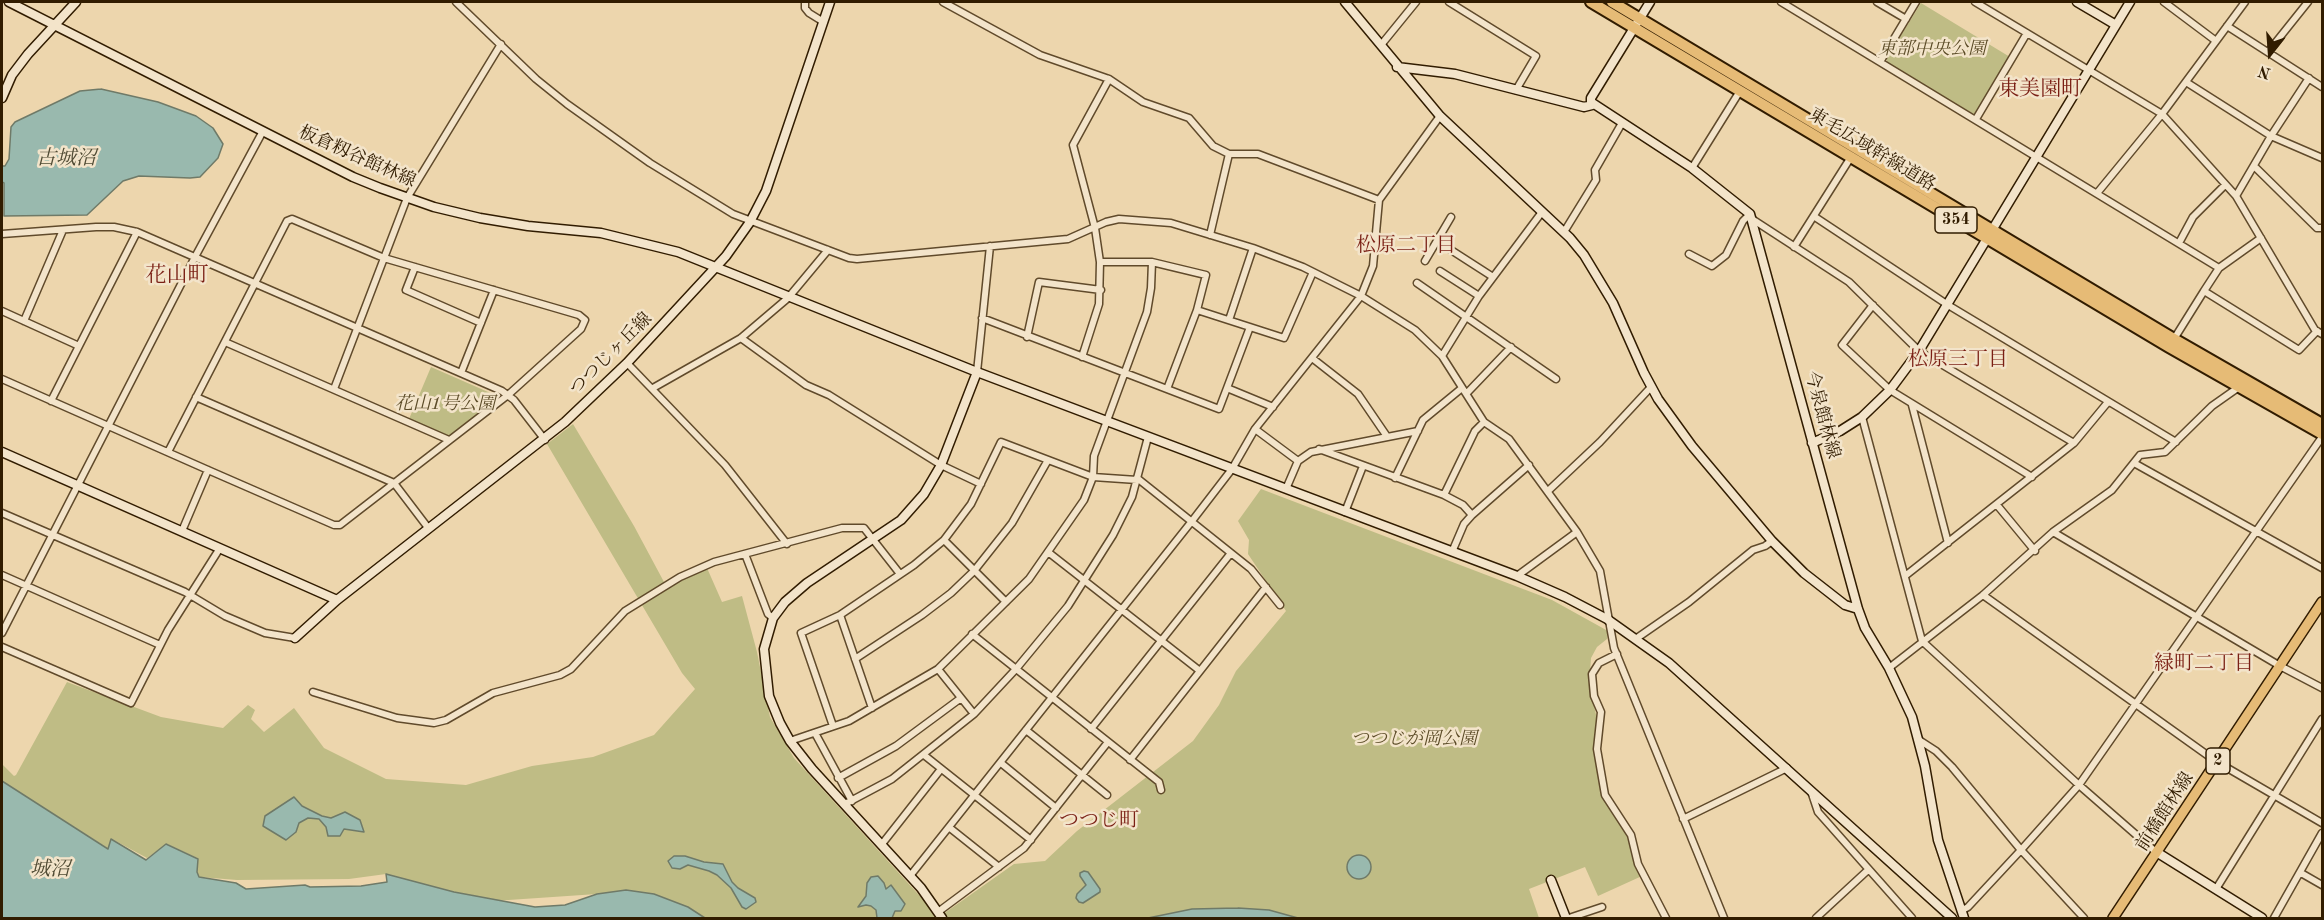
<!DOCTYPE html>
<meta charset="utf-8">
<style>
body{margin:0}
#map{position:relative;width:2324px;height:920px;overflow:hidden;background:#edd6ad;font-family:"Old Standard TT",serif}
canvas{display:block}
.frame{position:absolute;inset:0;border:3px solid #311c00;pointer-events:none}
.north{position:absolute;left:2240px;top:24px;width:60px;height:60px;-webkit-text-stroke:4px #f3e4ca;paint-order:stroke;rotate:197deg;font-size:16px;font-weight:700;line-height:24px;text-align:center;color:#311c00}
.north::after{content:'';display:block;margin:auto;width:21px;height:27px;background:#311c00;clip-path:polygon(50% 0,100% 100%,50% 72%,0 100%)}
</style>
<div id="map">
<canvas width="2324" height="920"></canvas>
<div class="frame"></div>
<div class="north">N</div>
</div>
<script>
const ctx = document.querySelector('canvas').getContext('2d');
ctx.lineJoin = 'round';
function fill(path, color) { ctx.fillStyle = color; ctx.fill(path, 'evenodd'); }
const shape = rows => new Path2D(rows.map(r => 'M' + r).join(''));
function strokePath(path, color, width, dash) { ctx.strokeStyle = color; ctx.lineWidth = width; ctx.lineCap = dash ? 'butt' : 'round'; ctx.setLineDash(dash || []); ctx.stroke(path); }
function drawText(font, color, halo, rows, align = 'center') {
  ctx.font = font + ' "Old Standard TT","Noto Serif JP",serif'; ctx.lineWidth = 5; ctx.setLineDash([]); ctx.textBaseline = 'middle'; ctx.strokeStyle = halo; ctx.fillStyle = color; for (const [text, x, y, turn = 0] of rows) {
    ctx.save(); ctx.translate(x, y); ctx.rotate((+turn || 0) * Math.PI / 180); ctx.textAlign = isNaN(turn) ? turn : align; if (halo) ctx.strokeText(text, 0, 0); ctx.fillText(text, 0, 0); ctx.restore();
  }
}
const green = shape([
 [1921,3,2010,57,1977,112,1973,114,1887,62,1887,58],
 [431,367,495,395,496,400,451,435,447,435,409,419],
 [573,424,634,526,664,582,670,585,707,568,722,602,742,596,757,652,770,717,794,758,939,917,1014,864,1045,861,1077,831,1193,741,1219,705,1236,671,1286,611,1248,554,1249,540,1238,521,1261,489,1552,600,1608,631,1607,639,1597,647,1591,658,1590,672,1590,689,1598,723,1594,749,1599,779,1603,797,1628,837,1635,865,1642,876,1598,896,1585,867,1529,889,1539,918,696,918,663,898,597,894,479,902,386,874,349,879,237,880,199,877,197,872,197,858,167,844,147,858,112,839,109,849,2,781,2,764,14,776,16,775,67,682,161,717,223,728,248,705,255,710,251,719,264,732,294,708,324,748,386,779,466,785,532,766,593,757,654,735,695,689,682,673,547,444]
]);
const water = shape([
 [101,89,158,102,196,116,213,128,223,144,218,158,200,177,190,178,139,176,123,181,87,215,4,216,4,183,2,182,2,166,5,166,9,159,11,127,15,122,80,91,101,89],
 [2,781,108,849,111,839,146,860,166,844,198,859,197,872,199,877,236,883,246,889,305,885,310,887,361,886,387,882,386,874,454,892,535,907,565,905,597,894,626,890,654,894,688,907,705,918,2,918,2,781],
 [294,797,302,806,322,816,331,818,345,812,360,820,364,832,344,829,340,836,328,836,326,827,319,819,308,818,299,823,296,832,286,840,263,826,265,816,294,797],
 '1347 867a12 12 0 1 1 24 0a12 12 0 1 1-24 0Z',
 [674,856,685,856,704,862,723,864,732,882,738,888,755,898,756,902,746,909,742,907,731,888,717,875,709,871,688,865,680,869,672,868,668,861,674,856],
 [1084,871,1088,872,1100,889,1100,892,1083,903,1079,902,1076,898,1077,894,1086,885,1080,876,1080,873,1084,871],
 [878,876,884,883,886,889,891,885,905,904,901,911,895,911,892,918,877,918,876,910,871,906,866,905,858,907,866,896,867,883,871,877,878,876],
 [1238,908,1269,910,1298,918,1148,918,1192,909,1238,908]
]);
const street = shape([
 [456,2,536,79,567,104,650,163,733,214,849,258,857,259,1068,239,1106,222,1119,219,1171,223,1253,248,1303,267,1361,296,1415,330,1442,356,1484,422,1509,439,1577,532,1600,571,1614,648,1724,918],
 [805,2,805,8,809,13,822,21],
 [943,2,1040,55,1109,79,1143,102,1189,118,1213,146,1229,154,1258,154,1379,200],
 [1449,2,1536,56,1516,90],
 [1781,2,2219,268],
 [1877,2,1906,19],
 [1975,2,2162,114,2236,196,2315,330,2322,334],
 [2164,2,2216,41],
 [2227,26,2322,87],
 [1381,45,1416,2],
 [2268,52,2308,2],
 [1880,62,1916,2],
 [2186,82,2271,136,2322,158],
 [1976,119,2027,33],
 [2254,166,2317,228,2322,228],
 [1692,168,1740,91],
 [2098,192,2162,114,2245,2],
 [2236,196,2271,136,2309,78],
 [1815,217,1948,305,2176,442],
 [1752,219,1849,282,1919,351,2074,443],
 [1564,232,1596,180,1595,170,1622,123],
 [2,234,96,227,114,227,137,232,502,391,514,400,545,440],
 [1210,235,1229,154],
 [1437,241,1493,277],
 [2179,243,2193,217,2225,185],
 [1794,247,1851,157],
 [1689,254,1712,266,1726,255,1743,221,1750,214],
 [1425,261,1451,217],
 [1100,262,1152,262,1206,275,1197,310,1167,389],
 [415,267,406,290,481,323],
 [1440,271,1479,296],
 [1417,283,1556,379],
 [2204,291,2219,268,2261,238],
 [1873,305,1842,345,1890,390,2032,477],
 [1197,310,1284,338,1313,272],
 [2,311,79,346],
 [982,318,1219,409,1227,388],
 [1229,320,1253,248],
 [24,321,63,230],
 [1250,327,1227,388,1273,407],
 [1027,337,1039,282,1101,290],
 [741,338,806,385,829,395,941,465,981,484],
 [2174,339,2204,291,2299,350,2317,331],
 [225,342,449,440],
 [1442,356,1479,296,1542,212],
 [1082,357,1099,304,1100,262,1095,228,1073,145,1109,79],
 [1312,358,1358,394,1386,435],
 [627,363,725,465,787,544],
 [977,372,990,246],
 [461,373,494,290],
 [2,379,208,470,334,525,340,525,508,395,581,329,585,320,579,315,384,258,292,219,287,221,168,452],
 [653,388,741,338,788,298,828,250],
 [334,389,407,198,501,44],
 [1467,393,1511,347],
 [196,397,394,483,429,529],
 [51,401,137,232],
 [1912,405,1948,543],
 [1862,417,1922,641,2079,785,2157,853],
 [1255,429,1298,461],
 [1319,449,1444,495,1463,505,1472,515,1464,524,1452,552],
 [2134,463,2322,568],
 [1137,478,1251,569,1280,605],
 [1395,478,1423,420,1462,388],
 [1286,489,1298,461,1311,452,1418,431],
 [1548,491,1600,442,1651,387],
 [1444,495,1475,431,1484,422],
 [1997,505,2035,551],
 [1345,512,1363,466],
 [2,513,185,592,225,616,265,633,295,638],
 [1472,515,1529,465],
 [182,531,208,470],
 [2053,532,2280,666,2322,688],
 [944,540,1006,602],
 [1048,552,1200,671],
 [745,554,768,614,773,618],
 [2,575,160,645],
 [1517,576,1577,532],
 [1905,576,2074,443,2108,402],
 [1983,595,2217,762,2322,823],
 [840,615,872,708],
 [2,633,195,257,263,131],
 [972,634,1159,782,1161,790],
 [1637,638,1689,602,1753,550,1765,546,1772,541],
 [2,647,131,703,168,630,220,548],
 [1617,654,1599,663,1592,674,1594,696,1601,712,1597,749,1605,795,1631,835,1638,864,1666,918],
 [855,659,922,615,951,593,974,571,1012,523,1048,460],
 [1889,668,1983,595,2053,532,2112,490,2140,455,2165,452,2212,406,2239,387],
 [938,669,974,714],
 [313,692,397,718,434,723,446,720,493,693,560,675,571,669,625,611,680,577,714,562,842,528,864,528,900,574],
 [833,726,801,633,840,615,914,565,944,540,971,504,1001,442,1093,477,1137,480],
 [1091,729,1231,553],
 [1026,730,1107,795],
 [815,733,852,801],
 [1919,740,1936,751,1952,767,2021,850,2084,918],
 [790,741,849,721,938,669,1029,579,1084,500,1093,477,1094,456,1147,312,1151,288,1152,262],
 [924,755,1031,840],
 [1130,760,1266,587],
 [1001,763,1056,808],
 [838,778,896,746,961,698],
 [1811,791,1818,812,1912,918],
 [845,804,892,779,974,714,1016,669,1068,606,1113,535,1132,497,1148,437],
 [1683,819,1787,768],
 [950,828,999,867],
 [882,844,941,769],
 [2301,873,2322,885],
 [910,876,1192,521,1232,469,1255,429,1361,296,1373,266,1379,200,1440,116],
 [2216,889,2322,719],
 [1961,911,1968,907,2021,850,2079,785,2322,437],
 [938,912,1024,848,1108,742],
 [1569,918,1602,907],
 [1816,918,1868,870],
 [2274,918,2322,833]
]);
const secondary = shape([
 [9,2,353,177,380,188,434,207,480,218,528,226,601,233,678,252,977,372,1517,576,1565,597,1607,619,1669,663,1952,918],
 [1345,2,1440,116,1570,238,1584,255,1613,303,1644,373,1658,399,1692,446,1772,541,1804,573,1845,605,1858,609],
 [1650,2,1591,98,1591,102,1692,168,1750,214,1858,609,1865,628,1889,668,1912,717,1925,766,1938,840,1964,918],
 [2077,2,2116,25],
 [1397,67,1455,74,1584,107,1592,105],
 [2,98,12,75,28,54,76,2],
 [1812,443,1840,431,1862,417,1890,390,1919,351,2130,2],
 [2,452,337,600],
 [295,638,337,600,565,422,627,363,726,256,750,222,766,191,830,2],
 [2158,853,2262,918],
 [1551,880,1566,918],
 [942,918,921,888,812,769,790,741,780,723,769,696,764,649,773,618,785,602,807,583,901,520,924,494,941,465,977,372]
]);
const primary = shape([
 [2113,918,2322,602]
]);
const highway = shape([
 [1591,2,2169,347,2322,434],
 [1612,2,2174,339,2322,424]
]);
const shields = [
 [1956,220,42],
 [2218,761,24]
];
const shieldNames = [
 ["354",1956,220],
 ["2",2218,761]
];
const parkNames = [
 ["東部中央公園",1932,49],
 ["花山1号公園",445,404],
 ["つつじが岡公園",1414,739]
];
const streetNames = [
 ["東毛広域幹線道路",1872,150,31],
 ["板倉籾谷館林線",357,157,24],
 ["つつじヶ丘線",611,354,-45],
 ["今泉館林線",1822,415,75],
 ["前橋館林線",2165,812,-57]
];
const waterNames = [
 ["古城沼",66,159],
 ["城沼",50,870]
];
const neighbourhoodNames = [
 ["松原二丁目",1406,246],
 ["松原三丁目",1958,360],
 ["緑町二丁目",2204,664],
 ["つつじ町",1099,821]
];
const quarterNames = [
 ["東美園町",2040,89],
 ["花山町",177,275]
];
fill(green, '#bfbc85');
fill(water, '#99b9ae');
strokePath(water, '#6f7a68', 1.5);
strokePath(street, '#604a2b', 9);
strokePath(secondary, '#311c00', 11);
strokePath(primary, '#311c00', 12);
strokePath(highway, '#311c00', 14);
strokePath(street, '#f3e4ca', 6);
strokePath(secondary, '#f3e4ca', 8);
strokePath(primary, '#e6bb76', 9);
strokePath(highway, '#e6bb76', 10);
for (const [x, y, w] of shields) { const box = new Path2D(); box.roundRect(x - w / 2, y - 13, w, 26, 4.5); ctx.fillStyle = '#f3e4ca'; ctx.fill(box); strokePath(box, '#311c00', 1.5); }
drawText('bold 16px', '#311c00', null, shieldNames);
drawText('italic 18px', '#5c4c28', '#f3e4ca', parkNames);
drawText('18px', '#311c00', '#f3e4ca', streetNames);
drawText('italic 20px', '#504b34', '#f3e4ca', waterNames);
drawText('20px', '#7a1f14', '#f3e4ca', neighbourhoodNames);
drawText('21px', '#7a1f14', '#f3e4ca', quarterNames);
</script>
